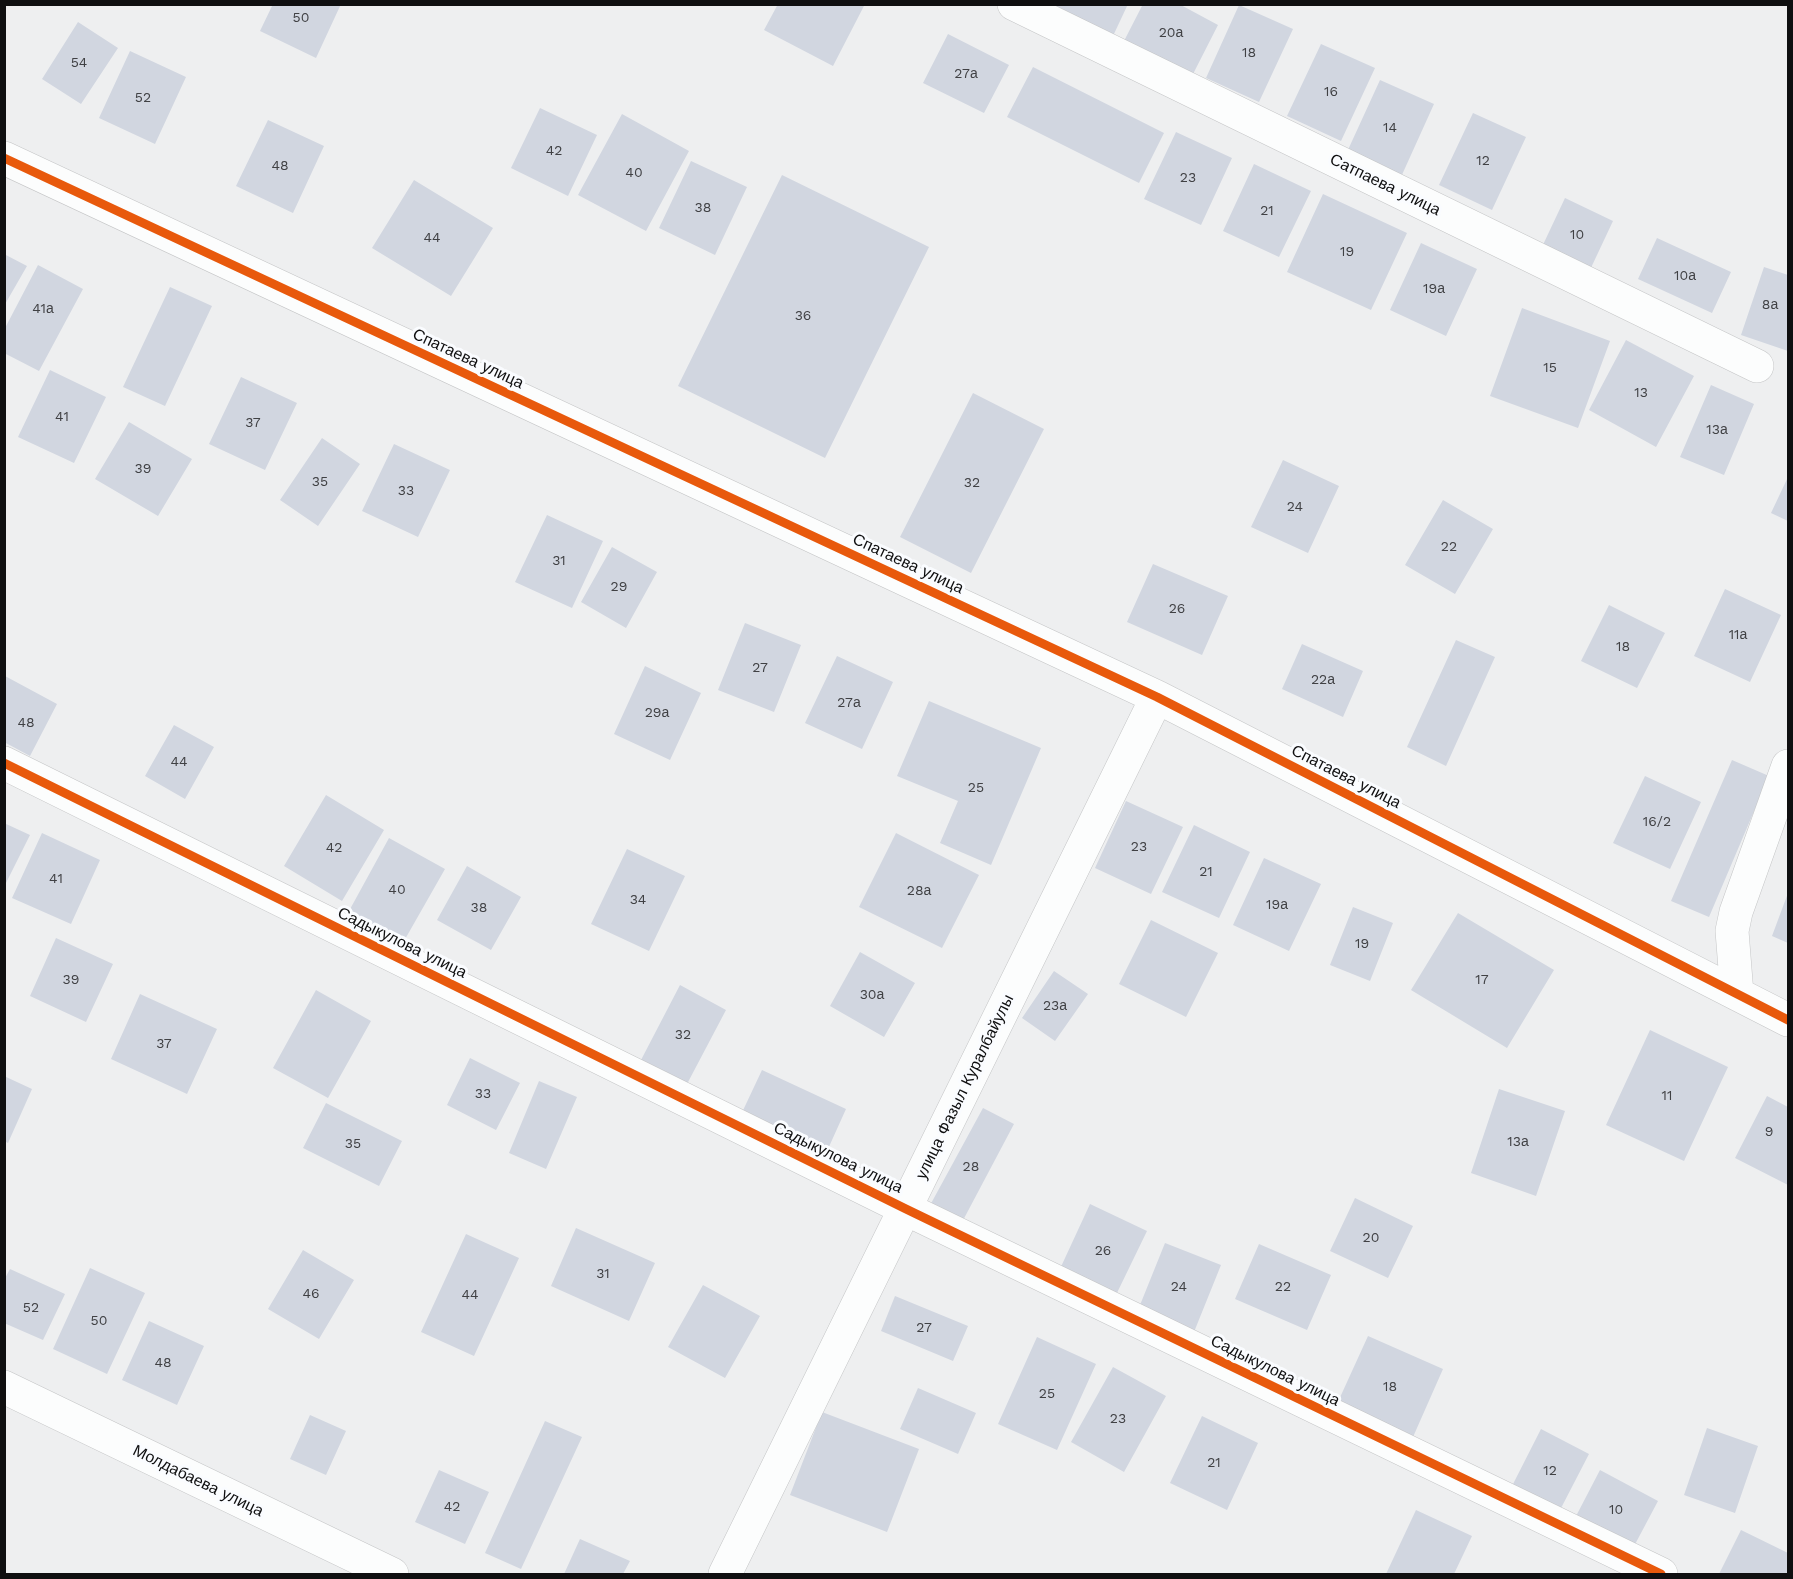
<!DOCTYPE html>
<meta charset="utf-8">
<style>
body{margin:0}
#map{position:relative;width:1793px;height:1579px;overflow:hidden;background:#eeeff0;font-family:"Work Sans",sans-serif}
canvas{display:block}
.frame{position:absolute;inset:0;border:6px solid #0f0f10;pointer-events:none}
</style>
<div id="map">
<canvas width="1793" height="1579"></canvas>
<div class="frame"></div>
</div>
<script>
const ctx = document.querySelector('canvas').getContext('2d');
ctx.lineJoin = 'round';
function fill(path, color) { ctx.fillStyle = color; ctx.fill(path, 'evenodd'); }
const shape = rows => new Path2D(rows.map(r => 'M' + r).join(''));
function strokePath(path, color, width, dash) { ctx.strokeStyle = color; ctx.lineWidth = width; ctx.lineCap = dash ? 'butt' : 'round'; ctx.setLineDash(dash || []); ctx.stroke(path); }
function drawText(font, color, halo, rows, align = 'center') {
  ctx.font = font + ' "Work Sans",sans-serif'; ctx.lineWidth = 6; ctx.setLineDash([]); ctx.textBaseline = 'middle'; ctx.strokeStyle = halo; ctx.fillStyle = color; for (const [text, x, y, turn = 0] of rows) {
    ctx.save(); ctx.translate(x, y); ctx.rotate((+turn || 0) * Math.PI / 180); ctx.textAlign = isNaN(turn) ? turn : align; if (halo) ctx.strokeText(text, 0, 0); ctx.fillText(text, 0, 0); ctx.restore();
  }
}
const building = shape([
 [273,4,341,4,316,58,260,31],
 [778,4,865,4,833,66,764,30],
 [1052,4,1128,4,1113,36],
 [1143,4,1179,4,1218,25,1192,76,1124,41],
 [1239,5,1293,29,1259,102,1206,78],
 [78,22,118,48,81,104,42,79],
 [948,34,1009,65,984,113,923,83],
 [1321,44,1375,68,1341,141,1287,116],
 [130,51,186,77,155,144,99,118],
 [1033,67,1164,133,1139,183,1007,117],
 [1380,80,1434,104,1401,177,1347,152],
 [540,108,597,135,568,196,511,168],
 [1473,113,1526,137,1492,210,1439,185],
 [622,114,689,151,646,231,578,195],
 [268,120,324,146,293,213,236,186],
 [1176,132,1232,158,1201,225,1144,199],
 [691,161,747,187,715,255,659,228],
 [1254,164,1311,191,1279,257,1223,231],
 [782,175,929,247,825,458,678,386],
 [414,180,493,228,451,296,372,248],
 [1323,194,1407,233,1371,310,1287,272],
 [1565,198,1613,221,1589,272,1541,249],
 [1657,238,1731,272,1712,313,1638,279],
 [1421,243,1477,269,1446,336,1390,310],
 [4,254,27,266,4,306],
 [38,265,83,289,39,371,4,353,4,330],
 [1764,267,1788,275,1788,351,1741,335],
 [170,287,212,306,165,406,123,387],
 [1522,308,1610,341,1578,428,1490,396],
 [1626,340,1694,376,1656,447,1589,410],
 [50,370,106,397,74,463,18,437],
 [241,377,297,403,265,470,209,444],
 [1711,385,1754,404,1724,475,1680,457],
 [973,393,1044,429,971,573,900,537],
 [129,422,192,459,158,516,95,479],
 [322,438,360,464,318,526,280,500],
 [394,444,450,470,418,537,362,511],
 [1283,460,1339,486,1308,553,1251,527],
 [1788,477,1788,521,1771,513],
 [1443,500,1493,529,1455,594,1405,565],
 [547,515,603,541,572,608,515,582],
 [612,547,657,572,626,628,581,602],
 [1153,564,1228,596,1202,655,1127,622],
 [1725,589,1781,615,1750,682,1694,656],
 [1609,605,1665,633,1637,688,1581,661],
 [745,623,801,645,774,712,718,690],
 [1456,640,1495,657,1446,766,1407,747],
 [1302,644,1363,671,1343,717,1282,689],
 [837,656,893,682,862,749,805,723],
 [645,666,701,693,670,760,614,734],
 [5,676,57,704,30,756,4,742],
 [929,701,1041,748,991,865,940,843,958,801,897,776],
 [174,725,214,747,185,799,145,776],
 [1732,760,1769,776,1709,917,1671,901],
 [1645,776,1701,802,1670,869,1613,843],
 [326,795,384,830,342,901,284,866],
 [1126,801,1183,827,1151,894,1095,868],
 [4,823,30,835,4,887],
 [1194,825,1250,852,1219,918,1162,892],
 [42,833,100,860,71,924,12,898],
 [896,833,979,875,942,948,859,907],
 [389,838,445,869,404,941,349,911],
 [627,849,685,876,649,951,591,924],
 [1264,858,1321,884,1289,951,1233,925],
 [467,866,521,897,491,950,437,920],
 [1788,893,1788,943,1772,936],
 [1353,907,1393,923,1370,981,1330,965],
 [1458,913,1554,970,1507,1048,1411,990],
 [1151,920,1218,953,1186,1017,1119,984],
 [56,938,113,964,86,1022,30,996],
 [860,952,915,983,884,1037,830,1006],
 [1054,971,1088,994,1055,1041,1022,1018],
 [680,985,726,1010,687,1084,641,1060],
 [316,990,371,1021,328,1098,273,1068],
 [140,994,217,1029,187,1094,111,1059],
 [1650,1030,1728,1067,1684,1161,1606,1125],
 [470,1058,520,1083,496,1130,447,1105],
 [762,1070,846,1109,823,1160,738,1121],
 [4,1076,32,1089,8,1143,4,1141],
 [539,1081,577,1097,546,1169,509,1153],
 [1499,1089,1565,1111,1536,1196,1471,1173],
 [1767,1096,1788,1107,1788,1185,1735,1158],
 [326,1103,402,1141,379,1186,303,1148],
 [983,1108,1014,1124,960,1226,928,1209],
 [1355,1198,1413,1226,1388,1278,1330,1251],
 [1090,1204,1147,1231,1115,1297,1059,1271],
 [576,1228,655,1263,629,1321,551,1286],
 [466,1234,519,1258,474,1356,421,1332],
 [1165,1243,1221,1265,1194,1332,1138,1310],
 [1259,1244,1331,1275,1307,1330,1235,1299],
 [303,1250,354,1280,319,1339,268,1309],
 [90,1268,145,1293,107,1374,53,1349],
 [10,1269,65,1294,43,1340,4,1323,4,1280],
 [703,1285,760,1316,725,1378,668,1347],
 [895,1296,968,1326,953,1361,881,1331],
 [149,1321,204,1346,177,1405,122,1380],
 [1368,1336,1443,1369,1413,1437,1337,1404],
 [1037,1337,1096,1364,1057,1450,998,1424],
 [1113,1367,1166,1396,1124,1472,1071,1442],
 [918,1388,976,1413,958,1454,900,1429],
 [822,1412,919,1449,887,1532,790,1495],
 [310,1415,346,1431,326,1475,290,1459],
 [1202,1416,1258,1443,1227,1510,1170,1483],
 [545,1421,582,1437,521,1569,485,1553],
 [1707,1428,1758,1446,1735,1513,1684,1495],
 [1541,1429,1589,1454,1559,1512,1511,1488],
 [439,1470,489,1492,465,1544,415,1522],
 [1600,1470,1658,1501,1632,1550,1574,1520],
 [1416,1510,1472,1536,1454,1574,1386,1574],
 [1741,1530,1788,1553,1788,1574,1719,1574],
 [580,1539,630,1561,623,1574,564,1574]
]);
const minor = shape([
 [1014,4,1757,366],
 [4,158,1157,697,1788,1020],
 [4,763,906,1209,1661,1574],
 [1737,994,1732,931,1736,912,1788,766],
 [4,1387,392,1574],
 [725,1574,1157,697]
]);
const cycleway = shape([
 [4,158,1157,697,1788,1020],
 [4,763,906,1209,1661,1574]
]);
const numberNames = [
 ["50",301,18],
 ["20а",1171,33],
 ["18",1249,53],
 ["54",79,63],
 ["27а",966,74],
 ["16",1331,92],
 ["52",143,98],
 ["14",1390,128],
 ["42",554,151],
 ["12",1483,161],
 ["48",280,166],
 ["40",634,173],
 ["23",1188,178],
 ["38",703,208],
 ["21",1267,211],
 ["10",1577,235],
 ["44",432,238],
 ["19",1347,252],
 ["10а",1685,276],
 ["19а",1434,289],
 ["8а",1770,305],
 ["41а",43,309],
 ["36",803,316],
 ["15",1550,368],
 ["13",1641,393],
 ["41",62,417],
 ["37",253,423],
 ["13а",1717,430],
 ["39",143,469],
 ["35",320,482],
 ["32",972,483],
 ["33",406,491],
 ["24",1295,507],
 ["22",1449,547],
 ["31",559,561],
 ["29",619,587],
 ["26",1177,609],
 ["11а",1738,635],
 ["18",1623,647],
 ["27",760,668],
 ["22а",1323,680],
 ["27а",849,703],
 ["29а",657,713],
 ["48",26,723],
 ["44",179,762],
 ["25",976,788],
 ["16/2",1657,822],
 ["23",1139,847],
 ["42",334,848],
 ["21",1206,872],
 ["41",56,879],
 ["40",397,890],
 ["28а",919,891],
 ["34",638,900],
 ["19а",1277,905],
 ["38",479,908],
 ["19",1362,944],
 ["39",71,980],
 ["17",1482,980],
 ["30а",872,995],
 ["23а",1055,1006],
 ["32",683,1035],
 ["37",164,1044],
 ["33",483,1094],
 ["11",1667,1096],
 ["9",1769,1132],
 ["13а",1518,1142],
 ["35",353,1144],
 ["28",971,1167],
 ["20",1371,1238],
 ["26",1103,1251],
 ["31",603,1274],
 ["24",1179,1287],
 ["22",1283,1287],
 ["46",311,1294],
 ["44",470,1295],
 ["52",31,1308],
 ["50",99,1321],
 ["27",924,1328],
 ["48",163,1363],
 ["18",1390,1387],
 ["25",1047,1394],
 ["23",1118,1419],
 ["21",1214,1463],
 ["12",1550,1471],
 ["42",452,1507],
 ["10",1616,1510]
];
const streetNames = [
 ["Сатпаева улица",1385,185,26],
 ["Спатаева улица",468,359,25],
 ["Спатаева улица",908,564,25],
 ["Спатаева улица",1346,777,27],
 ["Садыкулова улица",402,943,26],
 ["улица Фазыл Куралбайулы",965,1087,-64],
 ["Садыкулова улица",838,1158,26],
 ["Садыкулова улица",1275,1371,26],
 ["Молдабаева улица",198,1481,26]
];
fill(building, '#d1d6e0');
strokePath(minor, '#c4c5c6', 34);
strokePath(minor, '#fcfdfd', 33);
strokePath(cycleway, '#e8590c', 9);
drawText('14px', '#404144', null, numberNames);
drawText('16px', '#0f0f10', '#fafcff', streetNames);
</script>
